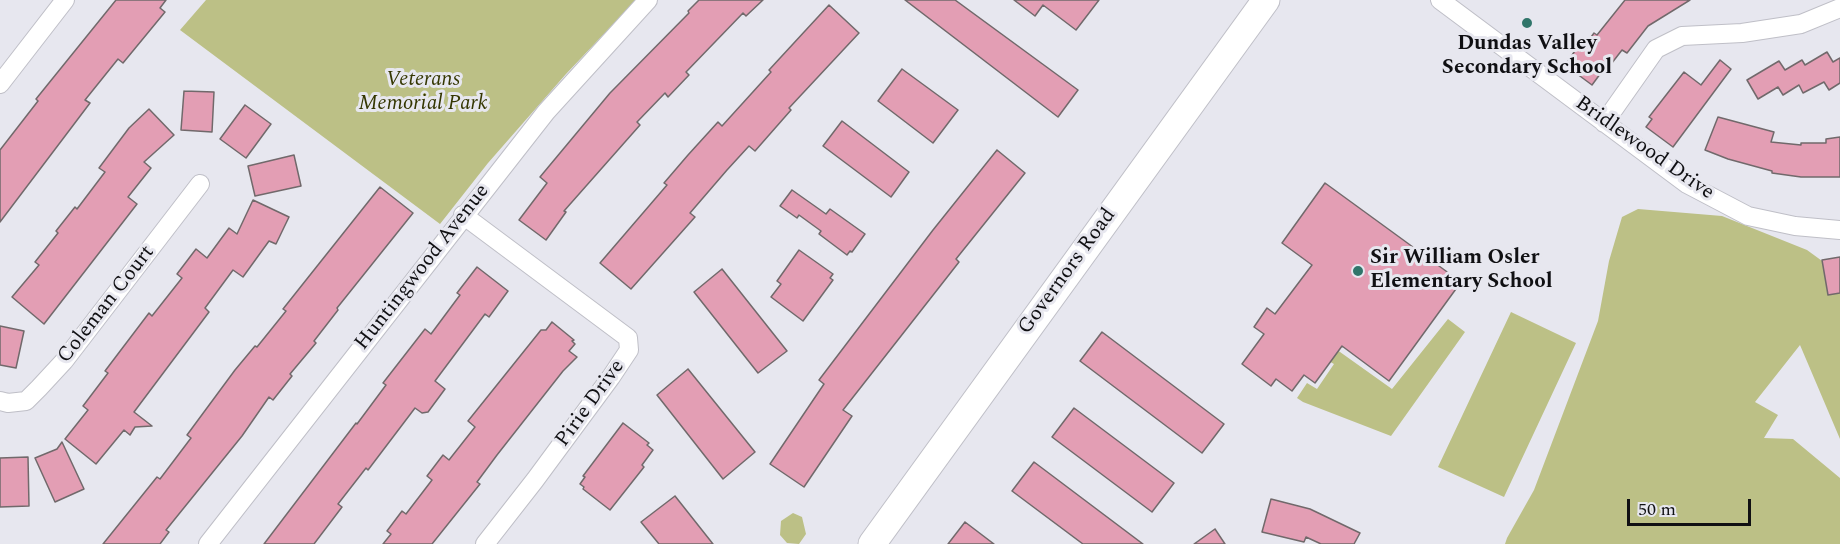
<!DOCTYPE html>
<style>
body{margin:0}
#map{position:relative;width:1840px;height:544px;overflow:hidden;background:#e7e7ef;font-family:Spectral,serif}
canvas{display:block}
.scale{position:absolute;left:1627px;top:499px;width:124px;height:27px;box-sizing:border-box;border:3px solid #101013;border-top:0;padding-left:8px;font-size:18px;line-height:21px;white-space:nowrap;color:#101013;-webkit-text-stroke:4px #e7e7ef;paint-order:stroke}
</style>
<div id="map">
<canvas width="1840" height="544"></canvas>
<div class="scale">50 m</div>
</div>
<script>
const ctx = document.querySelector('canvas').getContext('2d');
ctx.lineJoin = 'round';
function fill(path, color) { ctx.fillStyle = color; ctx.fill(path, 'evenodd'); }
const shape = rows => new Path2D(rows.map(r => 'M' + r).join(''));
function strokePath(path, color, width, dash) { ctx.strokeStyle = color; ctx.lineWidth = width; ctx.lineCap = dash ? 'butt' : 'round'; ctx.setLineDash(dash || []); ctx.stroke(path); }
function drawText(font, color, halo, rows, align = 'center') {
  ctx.font = font + ' Spectral,serif'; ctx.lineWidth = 6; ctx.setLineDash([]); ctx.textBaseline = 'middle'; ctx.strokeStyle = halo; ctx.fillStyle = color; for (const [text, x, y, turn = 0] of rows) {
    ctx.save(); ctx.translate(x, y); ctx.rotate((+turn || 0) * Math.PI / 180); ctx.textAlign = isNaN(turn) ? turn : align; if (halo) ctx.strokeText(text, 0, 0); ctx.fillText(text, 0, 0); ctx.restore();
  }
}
const green = shape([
 [206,0,636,0,566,74,488,163,440,224,180,30],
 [1638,209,1722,216,1807,250,1840,274,1840,439,1800,345,1755,402,1778,415,1764,438,1793,439,1840,478,1840,544,1505,544,1507,538,1534,490,1598,321,1609,261,1622,217],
 [1511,312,1576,343,1504,497,1438,467],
 [1448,319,1465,332,1391,436,1303,402,1297,398,1307,383,1317,389,1334,364,1325,359,1333,347,1392,389],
 [793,513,802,517,806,534,799,544,787,543,780,535,781,521]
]);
const building = shape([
 [116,0,166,0,160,8,165,12,123,63,118,59,85,100,90,103,0,222,0,150,38,101,36,99,116,0],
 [699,0,763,0,746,16,743,13,686,72,689,75,668,97,665,93,637,122,640,125,564,211,566,212,546,240,519,220,547,183,540,177,610,93,689,13,688,11,699,0],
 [905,0,955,0,1078,90,1058,117,905,0],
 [1014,0,1099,0,1076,30,1043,5,1035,16,1014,0],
 [1625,0,1690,0,1648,26,1627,53,1622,50,1608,68,1606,66,1592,85,1565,65,1577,48,1581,51,1594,33,1597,35,1625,0],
 [829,5,859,33,789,108,791,110,755,151,749,146,727,170,690,213,695,217,631,289,600,263,667,185,664,183,688,155,718,122,722,126,771,72,769,70,829,5],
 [1827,52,1833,62,1840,58,1840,83,1829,90,1824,82,1803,93,1799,85,1783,95,1778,87,1758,99,1747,80,1779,61,1785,70,1802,60,1805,65,1827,52],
 [1720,60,1731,69,1673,147,1646,127,1652,119,1649,117,1684,72,1701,85,1720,60],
 [902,69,958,110,933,143,878,101,902,69],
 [184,91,214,92,212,132,181,130,184,91],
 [245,105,271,124,246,158,220,139,245,105],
 [149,109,174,135,144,162,151,168,128,197,137,204,44,324,12,297,39,265,35,262,58,233,56,231,75,207,77,209,105,172,99,168,129,128,149,109],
 [1718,117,1774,132,1771,142,1801,145,1801,143,1826,143,1826,139,1840,137,1840,177,1801,177,1772,173,1772,171,1728,159,1705,150,1718,117],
 [842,121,909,172,891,197,823,146,842,121],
 [997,150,1025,173,956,259,959,262,843,410,852,416,804,487,770,464,824,384,819,380,933,230,997,150],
 [294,155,301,186,255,196,248,166,294,155],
 [1325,183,1461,282,1389,381,1342,346,1315,383,1304,375,1292,391,1276,379,1271,386,1242,364,1264,334,1254,327,1267,308,1275,314,1312,265,1282,243,1325,183],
 [380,187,413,213,337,308,338,310,314,341,316,343,290,374,292,376,273,400,269,397,242,436,166,530,169,532,160,544,103,544,157,477,160,479,191,438,187,435,235,370,255,346,257,347,286,311,283,309,380,187],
 [792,190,826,214,830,209,865,234,852,252,850,251,847,255,819,234,821,231,799,215,797,218,780,206,792,190],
 [253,200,289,217,276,244,269,241,243,277,233,270,205,308,209,312,134,412,152,426,135,427,130,435,124,430,96,464,65,439,88,410,83,406,108,373,105,371,149,313,152,316,182,278,177,274,196,249,207,258,229,228,237,234,253,200],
 [799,250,833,274,830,278,833,280,803,321,771,297,781,284,777,281,799,250],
 [1840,257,1840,293,1828,295,1822,260,1840,257],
 [477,267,508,291,489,317,485,314,435,381,445,389,428,412,422,413,415,408,368,470,366,468,338,504,342,507,314,544,264,544,356,423,357,424,386,385,383,383,425,329,431,334,460,295,457,293,477,267],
 [722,269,787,351,758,373,694,292,722,269],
 [552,322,574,340,572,341,575,344,569,351,577,357,563,371,497,455,477,482,480,484,432,544,383,544,391,534,387,531,402,511,406,514,432,480,427,476,443,455,449,460,475,427,468,421,541,330,546,330,552,322],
 [0,326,24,331,16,368,0,365,0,326],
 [1102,332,1224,424,1202,453,1080,361,1102,332],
 [688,369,755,452,723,479,657,395,688,369],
 [1074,408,1174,483,1152,512,1052,437,1074,408],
 [623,423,649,443,647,445,653,450,642,465,644,467,610,510,583,489,584,487,580,484,585,477,583,476,623,423],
 [62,442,84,489,55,502,35,458,57,449,62,442],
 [28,457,29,506,0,507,0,458,28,457],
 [1034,462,1143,544,1083,544,1012,491,1034,462],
 [675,496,713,544,659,544,641,522,675,496],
 [1271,499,1310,509,1360,533,1354,544,1321,544,1306,537,1304,542,1262,532,1271,499],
 [965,522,994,544,948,544,965,522],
 [1215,529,1225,544,1194,544,1215,529]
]);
const street = shape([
 [1440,0,1687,184,1748,216,1795,226,1840,230],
 [0,84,65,0],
 [1604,123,1656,49,1682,36,1742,33,1801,24,1840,8],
 [463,215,628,338,629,350,611,377,535,480,485,544],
 [0,401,8,403,26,401,39,388,64,361,200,184],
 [208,544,546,112,648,0]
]);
const secondary = shape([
 [872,544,1266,0]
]);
const markers = [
 [1527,23,6,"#30756a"],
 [1358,271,6,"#30756a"]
];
const poiNames = [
 ["Dundas Valley",1527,45],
 ["Secondary School",1527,69],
 ["Sir William Osler",1370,259,"left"],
 ["Elementary School",1370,283,"left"]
];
const parkNames = [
 ["Veterans",423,81],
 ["Memorial Park",423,105]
];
const streetNames = [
 ["Bridlewood Drive",1644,149,35],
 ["Huntingwood Avenue",423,268,-52],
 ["Governors Road",1068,272,-54],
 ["Coleman Court",107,305,-52],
 ["Pirie Drive",591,404,-54]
];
fill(green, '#bcc086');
fill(building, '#e39eb4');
strokePath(building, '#71696b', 1.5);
strokePath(street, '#bfbfc7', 20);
strokePath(secondary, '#bfbfc7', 29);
strokePath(street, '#fff', 18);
strokePath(secondary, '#fff', 27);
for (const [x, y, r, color] of markers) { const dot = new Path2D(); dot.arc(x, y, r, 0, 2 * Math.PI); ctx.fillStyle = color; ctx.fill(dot); strokePath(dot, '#e7e7ef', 2); }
drawText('bold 21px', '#101013', '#e7e7ef', poiNames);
drawText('italic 21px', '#343601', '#e7e7ef', parkNames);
drawText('21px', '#101013', '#e7e7ef', streetNames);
</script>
